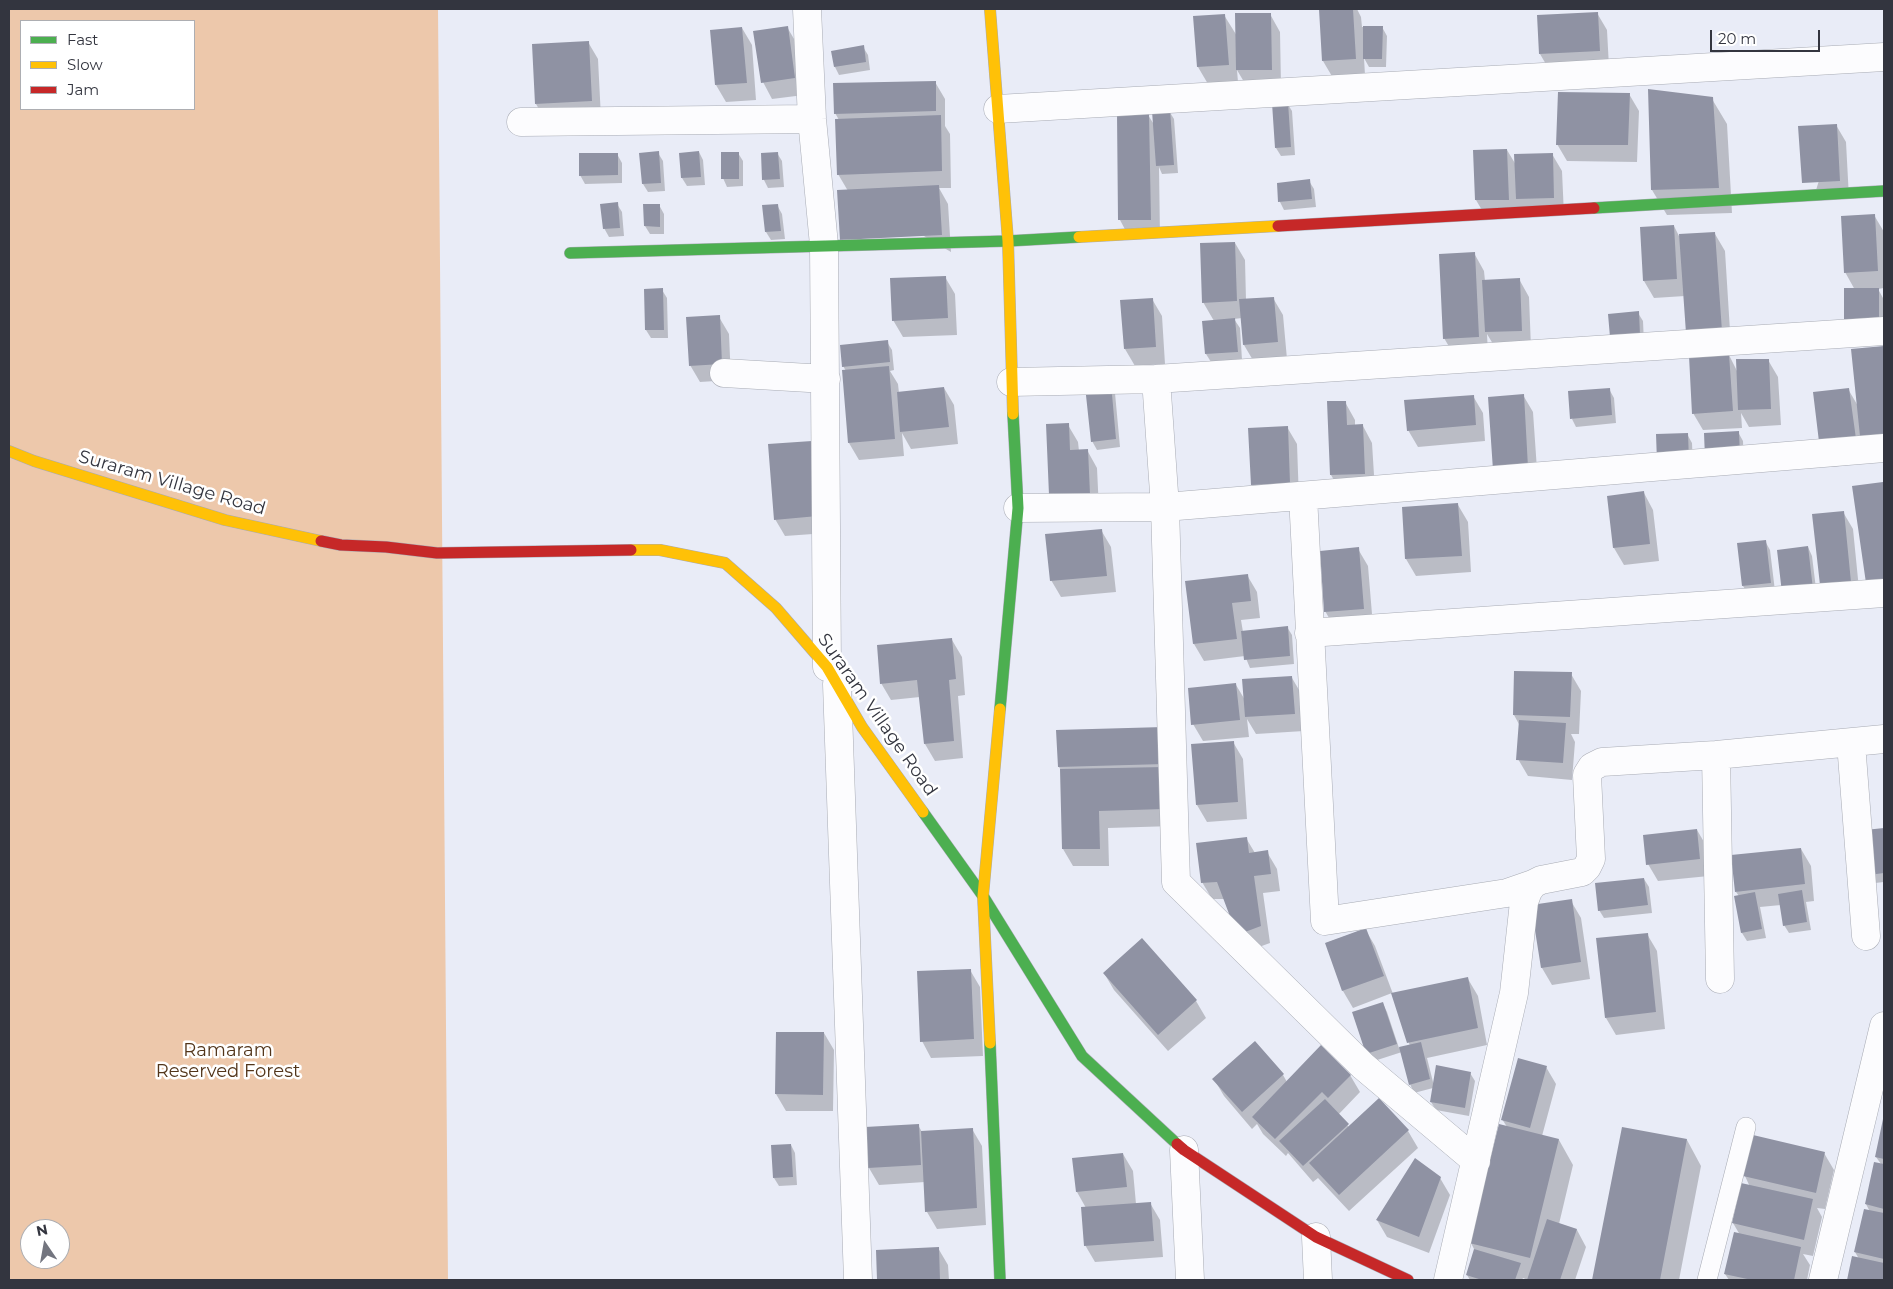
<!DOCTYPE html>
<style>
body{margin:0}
#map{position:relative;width:1893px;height:1289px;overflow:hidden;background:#e9ecf7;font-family:Montserrat,sans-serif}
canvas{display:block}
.frame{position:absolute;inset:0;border:10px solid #33353f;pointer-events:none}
.legend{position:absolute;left:20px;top:20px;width:175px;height:90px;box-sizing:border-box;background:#fff;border:1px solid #adaeb2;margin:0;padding:6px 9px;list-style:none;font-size:15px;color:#33353f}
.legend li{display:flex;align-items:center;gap:10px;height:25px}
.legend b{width:25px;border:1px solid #adaeb2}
.north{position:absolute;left:20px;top:1219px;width:50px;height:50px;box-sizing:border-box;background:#fff;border:1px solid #adaeb2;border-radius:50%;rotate:348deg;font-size:14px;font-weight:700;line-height:20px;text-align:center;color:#33353f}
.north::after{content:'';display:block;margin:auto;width:18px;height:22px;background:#73757f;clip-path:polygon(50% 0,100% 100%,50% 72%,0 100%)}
.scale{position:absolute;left:1710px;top:30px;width:110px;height:22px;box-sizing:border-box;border:2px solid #33353f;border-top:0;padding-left:6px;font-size:15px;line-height:18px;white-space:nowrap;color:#33353f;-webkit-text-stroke:4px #fff;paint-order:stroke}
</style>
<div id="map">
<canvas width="1893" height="1289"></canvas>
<div class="frame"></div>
<ul class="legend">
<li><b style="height:6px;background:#4caf50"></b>Fast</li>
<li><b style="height:6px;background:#ffc107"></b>Slow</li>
<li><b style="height:6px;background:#c62828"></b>Jam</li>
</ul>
<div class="north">N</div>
<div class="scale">20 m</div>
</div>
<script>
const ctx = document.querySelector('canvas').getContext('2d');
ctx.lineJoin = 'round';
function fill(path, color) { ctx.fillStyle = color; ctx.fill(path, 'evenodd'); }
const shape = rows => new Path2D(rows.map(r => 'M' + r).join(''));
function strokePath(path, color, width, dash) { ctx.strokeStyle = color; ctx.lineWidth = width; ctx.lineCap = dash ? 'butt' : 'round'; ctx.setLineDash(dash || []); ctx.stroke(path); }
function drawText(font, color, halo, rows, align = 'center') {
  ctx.font = font + ' Montserrat,sans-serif'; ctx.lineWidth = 5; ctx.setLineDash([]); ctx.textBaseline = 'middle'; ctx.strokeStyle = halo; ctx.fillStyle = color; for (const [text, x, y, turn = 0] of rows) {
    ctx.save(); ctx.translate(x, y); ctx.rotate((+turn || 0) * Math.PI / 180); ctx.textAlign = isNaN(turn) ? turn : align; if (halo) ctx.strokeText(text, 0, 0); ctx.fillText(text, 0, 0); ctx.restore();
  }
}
const forest = shape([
 [9,9,438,9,448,1280,9,1280],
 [21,21,194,21,194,109,21,109],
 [30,1229,60,1229,60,1259,30,1259]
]);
const shadow = shape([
 [1320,9,1357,9,1361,17,1362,27,1382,27,1387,36,1386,67,1369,67,1364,58,1365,75,1333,78,1323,61],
 [1597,13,1607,30,1609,67,1550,71,1540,54],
 [1270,14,1280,32,1281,86,1247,87,1237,70,1238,82,1208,84,1198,67,1195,17,1224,15,1237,36],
 [787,27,797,44,804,95,772,99,763,82],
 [742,28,752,45,756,100,726,102,716,85],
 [588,42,598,59,601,118,546,121,536,104],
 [863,47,868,55,870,70,839,75,835,67,832,52],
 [935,82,945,99,945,126,950,134,951,188,939,188,948,204,951,252,848,191,838,174,839,120,835,113],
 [1649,91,1712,99,1727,124,1732,213,1667,215,1652,190],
 [1629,94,1639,111,1637,162,1567,161,1557,144],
 [1287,103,1292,111,1295,155,1281,156,1276,148],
 [1169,111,1174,119,1178,173,1162,174,1159,167,1160,236,1129,237,1120,220,1148,115,1155,126],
 [1836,125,1846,142,1849,198,1813,200],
 [1507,150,1516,165,1552,154,1562,171,1564,215,1486,217,1476,200,1474,151],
 [699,152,703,160,705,185,687,186,682,178,681,154],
 [658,153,663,161,665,191,648,192,643,184],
 [738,153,743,161,743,186,727,187,723,178],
 [777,153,782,161,784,187,768,188,764,180,762,154],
 [617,154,622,163,622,183,585,184,580,175],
 [1309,181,1314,189,1316,207,1284,210,1280,202,1278,184],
 [617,204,622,212,624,236,609,237,604,228],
 [659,205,664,214,664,234,650,234,645,226],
 [777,205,782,214,785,239,771,240,766,232],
 [1874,215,1884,232,1884,288,1878,289,1883,298,1883,327,1850,327,1845,319,1855,290,1845,272],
 [1674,226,1679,236,1715,234,1725,251,1731,347,1685,296,1654,298,1644,281],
 [1235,243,1245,260,1246,300,1273,298,1283,315,1287,359,1254,362,1244,345,1242,318,1234,319,1240,328,1242,360,1211,362,1206,354,1203,322,1214,321,1203,302],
 [1474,253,1484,271,1485,281,1519,279,1529,297,1531,348,1496,349,1487,334,1488,354,1454,355,1444,338],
 [945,277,955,294,957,335,903,337,893,320],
 [662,290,667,298,668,338,651,338,646,330],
 [1152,299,1162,316,1165,364,1135,366,1125,349],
 [1638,313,1643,321,1644,343,1616,345],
 [719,317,729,334,731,380,700,382,690,365],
 [887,342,892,350,894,370,890,371,898,384,899,393,944,388,954,405,958,444,911,449,902,433,904,456,859,460,849,443,843,371,846,371,843,366],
 [1884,347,1884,461,1831,467,1822,450,1848,389,1858,406,1853,350],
 [1729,355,1737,371,1768,360,1778,377,1781,425,1749,427,1741,413,1742,428,1703,430,1693,413],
 [1087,387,1115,393,1120,447,1097,450,1092,441],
 [1609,389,1614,398,1616,423,1576,427,1572,419],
 [1523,395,1533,412,1538,484,1489,398],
 [1473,396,1483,413,1485,441,1418,447,1408,430],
 [1345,402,1355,420,1355,426,1363,426,1372,443,1375,491,1341,492,1331,475],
 [1068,425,1078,442,1079,451,1087,450,1097,468,1099,510,1051,495],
 [1287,427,1297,444,1299,500,1262,502,1252,485],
 [1738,432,1743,441,1744,464,1711,466],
 [1687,434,1692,443,1693,468,1663,470],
 [770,445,827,533,785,536,775,519],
 [1882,483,1884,487,1884,599],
 [1644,493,1653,510,1659,561,1624,565,1614,548,1608,497],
 [1458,505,1468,522,1471,572,1416,576,1406,559,1403,508],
 [1843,512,1853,529,1860,599,1821,584],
 [1101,530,1111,547,1116,592,1061,597,1051,580],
 [1765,541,1770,550,1775,591,1748,594,1743,586,1739,544],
 [1808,547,1812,556,1817,597,1788,601],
 [1358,549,1368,566,1373,626,1335,628,1325,611],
 [1247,575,1257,592,1260,618,1241,620,1243,632,1287,627,1292,635,1294,664,1250,668,1245,656,1204,661,1194,644,1186,582],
 [952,640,962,657,965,695,958,696,963,758,935,761,925,744,920,697,891,700,881,683],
 [1516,672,1571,674,1581,691,1579,734,1571,734,1575,742,1572,780,1528,776,1518,759,1520,726,1514,715],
 [1292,678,1302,695,1304,731,1256,734,1247,719,1249,737,1203,741,1193,724,1236,685,1245,700],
 [1163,728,1174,826,1108,828,1109,866,1073,866,1063,849,1062,772,1059,767,1058,731],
 [1233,742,1243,759,1247,819,1207,822,1197,805],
 [1884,829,1884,882,1875,883,1867,831],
 [1697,830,1707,847,1709,876,1658,881,1648,864],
 [1246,838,1255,853,1267,852,1277,869,1280,891,1263,893,1270,943,1248,951,1225,899,1212,899,1202,882],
 [1801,849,1811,866,1814,901,1806,902,1811,930,1789,933,1784,925,1781,905,1760,907,1766,938,1747,941,1742,933,1739,896,1736,892],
 [1644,879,1649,887,1652,913,1604,918,1599,910],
 [1571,901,1581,918,1590,979,1552,985,1542,968,1533,906],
 [1365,929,1375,946,1393,994,1468,979,1478,996,1487,1045,1427,1058,1434,1086,1470,1073,1475,1081,1469,1116,1436,1110,1431,1102,1433,1088,1414,1093,1410,1084,1402,1052,1371,1062,1367,1054,1383,1004,1387,1012,1399,1048,1410,1046,1392,993,1353,1008,1343,991,1326,943],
 [1647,934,1657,951,1665,1029,1616,1035,1606,1018],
 [970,970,980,987,983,1056,931,1058,922,1041],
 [1104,973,1196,1001,1206,1018,1168,1051,1114,990],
 [824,1033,834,1050,833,1111,786,1111,776,1094],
 [1546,1067,1556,1084,1542,1136,1559,1140,1573,1165,1559,1224,1577,1230,1586,1247,1575,1280,1528,1280,1523,1278,1522,1280,1470,1280,1467,1275,1475,1251,1471,1243,1507,1127,1502,1119],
 [1283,1075,1287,1082,1350,1075,1360,1092,1338,1115,1349,1127,1379,1100,1408,1131,1418,1148,1349,1211,1318,1178,1313,1182,1288,1153,1286,1156,1263,1134,1257,1124,1252,1129,1224,1096,1214,1079],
 [1884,1121,1884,1280,1848,1280,1853,1258,1859,1259,1855,1252,1870,1212,1866,1204,1881,1164,1876,1157],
 [918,1125,922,1132,972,1129,982,1146,986,1225,937,1229,927,1212,925,1182,879,1185,869,1168],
 [1623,1128,1687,1140,1701,1166,1679,1280,1593,1280],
 [791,1145,795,1153,797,1185,779,1186,774,1178],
 [1824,1153,1834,1170,1825,1209,1817,1208,1822,1217,1813,1256,1803,1254,1810,1265,1807,1280,1729,1280,1725,1274,1740,1235,1733,1223,1750,1187,1745,1176],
 [1123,1154,1133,1171,1136,1204,1150,1203,1160,1220,1163,1257,1095,1262,1085,1245,1086,1208,1077,1192,1073,1159],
 [1440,1178,1450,1195,1429,1253,1387,1237,1377,1220],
 [938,1248,948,1265,949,1280,878,1280,877,1251]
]);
const building = shape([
 [1319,9,1353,9,1356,59,1322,61],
 [1598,12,1600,51,1539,54,1537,15],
 [1235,13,1271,13,1272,70,1236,70],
 [1225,14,1229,65,1197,67,1193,16],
 [788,26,795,78,761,83,753,31],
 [1363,26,1383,26,1382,59,1363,59],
 [742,27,747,83,715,85,710,30],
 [589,41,592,101,535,104,532,44],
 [864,45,866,62,834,67,831,51],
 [936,81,936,111,834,114,833,83],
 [1648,89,1713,97,1719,188,1651,190],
 [1558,92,1630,93,1628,145,1556,145],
 [1288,102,1291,147,1275,148,1272,103],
 [1170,109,1174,165,1156,166,1152,111],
 [1117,113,1149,113,1151,220,1118,220],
 [941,115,942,171,837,175,835,119],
 [1837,124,1840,181,1802,183,1798,126],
 [1507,149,1509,200,1475,200,1473,150],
 [659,151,661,183,642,184,639,153],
 [699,151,701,177,681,178,679,153],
 [721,152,739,152,739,179,721,179],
 [778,152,780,179,762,180,761,153],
 [579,153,618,153,618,175,579,176],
 [1553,153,1554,198,1516,199,1514,154],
 [1310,179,1312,199,1278,202,1277,183],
 [939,185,942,235,840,240,837,190],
 [618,202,620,228,603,229,600,204],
 [643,204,660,204,660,227,644,226],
 [778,204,781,231,765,232,762,205],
 [1875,214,1878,271,1844,273,1841,216],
 [1674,225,1677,279,1643,281,1640,227],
 [1715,232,1722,331,1686,333,1679,234],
 [1235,242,1237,301,1202,303,1200,243],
 [1475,252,1479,337,1443,339,1439,254],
 [946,276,948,318,892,321,890,278],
 [1520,278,1522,331,1485,332,1482,280],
 [663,288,664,330,645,330,644,289],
 [1844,288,1879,288,1879,319,1844,319],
 [1274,297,1278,342,1243,345,1239,299],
 [1153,298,1156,347,1124,349,1120,300],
 [1639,311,1640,335,1610,337,1608,314],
 [720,315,722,364,689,366,686,317],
 [1235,318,1238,352,1205,354,1202,321],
 [888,340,890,362,842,367,840,345],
 [1884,346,1884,444,1861,446,1851,349],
 [1729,354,1733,411,1692,414,1689,356],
 [1736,359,1769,359,1771,409,1738,410],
 [889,366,895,439,848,443,842,370],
 [1111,383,1116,439,1091,442,1085,386],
 [944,387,949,427,900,432,897,392],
 [1610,388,1612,415,1570,419,1568,391],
 [1849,388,1857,446,1820,450,1813,392],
 [1524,394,1528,467,1493,470,1488,397],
 [1474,395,1476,425,1407,431,1404,400],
 [1327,401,1346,401,1347,425,1363,424,1365,474,1330,475],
 [1069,423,1070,450,1088,449,1090,494,1049,495,1046,424],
 [1288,426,1290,483,1251,485,1248,428],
 [1739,431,1740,456,1705,458,1704,433],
 [1688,433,1689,460,1657,462,1656,434],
 [812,441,818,516,774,520,768,444],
 [1883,482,1884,493,1884,580,1866,583,1852,486],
 [1644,491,1650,544,1613,548,1607,496],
 [1458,503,1462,556,1405,559,1402,507],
 [1844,511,1851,582,1820,585,1812,514],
 [1102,529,1107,576,1050,581,1045,534],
 [1766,540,1771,583,1742,586,1737,543],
 [1808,546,1813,589,1782,593,1777,550],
 [1359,547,1364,609,1324,612,1320,551],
 [1248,574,1251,601,1232,603,1237,639,1193,644,1185,581],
 [1288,626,1290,656,1244,660,1241,631],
 [952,638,956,679,949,680,954,741,924,744,917,680,880,684,877,645],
 [1514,671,1572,672,1570,717,1513,715],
 [1292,676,1295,714,1245,717,1242,679],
 [1236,683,1240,720,1191,725,1188,688],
 [1519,720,1566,723,1563,763,1516,760],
 [1164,727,1165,764,1058,767,1056,730],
 [1234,741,1238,802,1196,805,1191,744],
 [1164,767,1165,809,1099,811,1100,849,1062,849,1060,769],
 [1884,828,1884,873,1869,875,1865,830],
 [1697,829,1700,859,1646,865,1643,835],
 [1247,837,1249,853,1268,850,1271,874,1254,876,1261,926,1237,935,1217,882,1201,883,1196,843],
 [1801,848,1805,884,1735,892,1731,855],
 [1644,878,1648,905,1598,911,1595,883],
 [1802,890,1807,922,1783,926,1778,894],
 [1755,892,1762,929,1741,933,1734,896],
 [1572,899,1581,962,1541,968,1531,905],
 [1366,928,1384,976,1342,991,1325,943],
 [1648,933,1656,1012,1605,1018,1596,938],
 [1142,938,1197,1000,1158,1035,1103,973],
 [971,969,974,1039,920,1042,917,971],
 [1468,977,1478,1028,1407,1043,1391,993],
 [1383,1002,1397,1044,1366,1054,1352,1012],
 [776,1032,824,1032,823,1095,775,1094],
 [1255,1041,1284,1074,1242,1112,1212,1079],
 [1421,1042,1430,1079,1409,1085,1399,1047],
 [1321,1045,1351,1075,1328,1098,1322,1092,1275,1139,1252,1117],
 [1518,1058,1547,1066,1530,1128,1501,1120],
 [1436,1065,1471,1072,1465,1108,1430,1102],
 [1379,1098,1409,1130,1339,1195,1309,1163],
 [1325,1099,1349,1124,1303,1166,1279,1141],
 [1883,1119,1884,1119,1884,1159,1875,1157],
 [919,1124,921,1165,868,1168,865,1127],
 [1499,1124,1559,1139,1530,1258,1469,1243],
 [1622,1127,1687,1139,1660,1280,1592,1280],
 [973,1128,977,1208,925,1212,921,1131],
 [1753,1135,1825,1152,1816,1193,1743,1176],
 [791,1144,793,1177,773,1178,771,1145],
 [1123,1153,1127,1187,1076,1192,1072,1158],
 [1415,1158,1441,1177,1419,1237,1376,1220],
 [1874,1162,1884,1164,1884,1209,1865,1204],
 [1741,1183,1813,1199,1804,1240,1732,1223],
 [1151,1202,1154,1241,1084,1246,1081,1207],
 [1864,1209,1884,1213,1884,1259,1854,1252],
 [1547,1219,1577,1229,1560,1280,1527,1280],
 [1734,1232,1801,1247,1794,1280,1752,1280,1724,1274],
 [939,1247,940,1280,877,1280,876,1250],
 [1474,1249,1521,1263,1515,1280,1482,1280,1466,1275],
 [1852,1256,1884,1263,1884,1280,1847,1280]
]);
const lane = shape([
 [1707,1280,1746,1127]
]);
const street = shape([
 [807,9,812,119,824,245,827,667],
 [998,109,1884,57],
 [521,122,812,119],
 [724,373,826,379],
 [1156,379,1165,507,1176,882,1363,1066,1476,1161],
 [1011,382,1156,379,1884,331],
 [1303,496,1325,921,1507,893,1533,884],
 [1018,508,1165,507,1884,448],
 [1309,633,1884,593],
 [837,684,858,1280],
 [1851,743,1866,936],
 [1716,755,1720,979],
 [1184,1150,1190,1280],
 [1316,1237,1318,1280],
 [1448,1280,1514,993,1524,902,1528,891,1533,884,1541,880,1582,872,1587,867,1591,859,1587,775,1592,767,1602,762,1716,755,1884,739],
 [1823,1280,1884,1026]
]);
const fast = shape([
 [1594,208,1884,191],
 [570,253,1008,241,1079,237],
 [1000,709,1018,508,1013,414],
 [923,812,983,896,1082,1056,1177,1144],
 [990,1043,1000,1280]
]);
const slow = shape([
 [990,9,1008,241,1013,414],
 [1079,237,1278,226],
 [9,451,34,461,225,520,321,541],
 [631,550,660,550,725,563,776,608,827,667,862,727,923,812],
 [990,1043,983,896,1000,709]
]);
const jam = shape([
 [1278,226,1594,208],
 [321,541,341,545,386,547,437,553,631,550],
 [1177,1144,1184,1150,1316,1237,1408,1280]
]);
const streetNames = [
 ["Suraram Village Road",172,483,16],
 ["Suraram Village Road",877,715,55]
];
const parkNames = [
 ["Ramaram",228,1051],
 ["Reserved Forest",228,1072]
];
fill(forest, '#edc8ab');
fill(shadow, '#0003');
fill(building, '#8f92a3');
strokePath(lane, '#a8abb4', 20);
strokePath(street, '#a8abb4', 29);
strokePath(fast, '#a8abb4', 12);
strokePath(slow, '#a8abb4', 12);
strokePath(jam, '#a8abb4', 12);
strokePath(lane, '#fcfcfe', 19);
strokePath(street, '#fcfcfe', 28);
strokePath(fast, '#4caf50', 11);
strokePath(slow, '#ffc107', 11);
strokePath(jam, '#c62828', 11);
drawText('18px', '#33353f', '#fff', streetNames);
drawText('18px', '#52351a', '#fff', parkNames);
</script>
